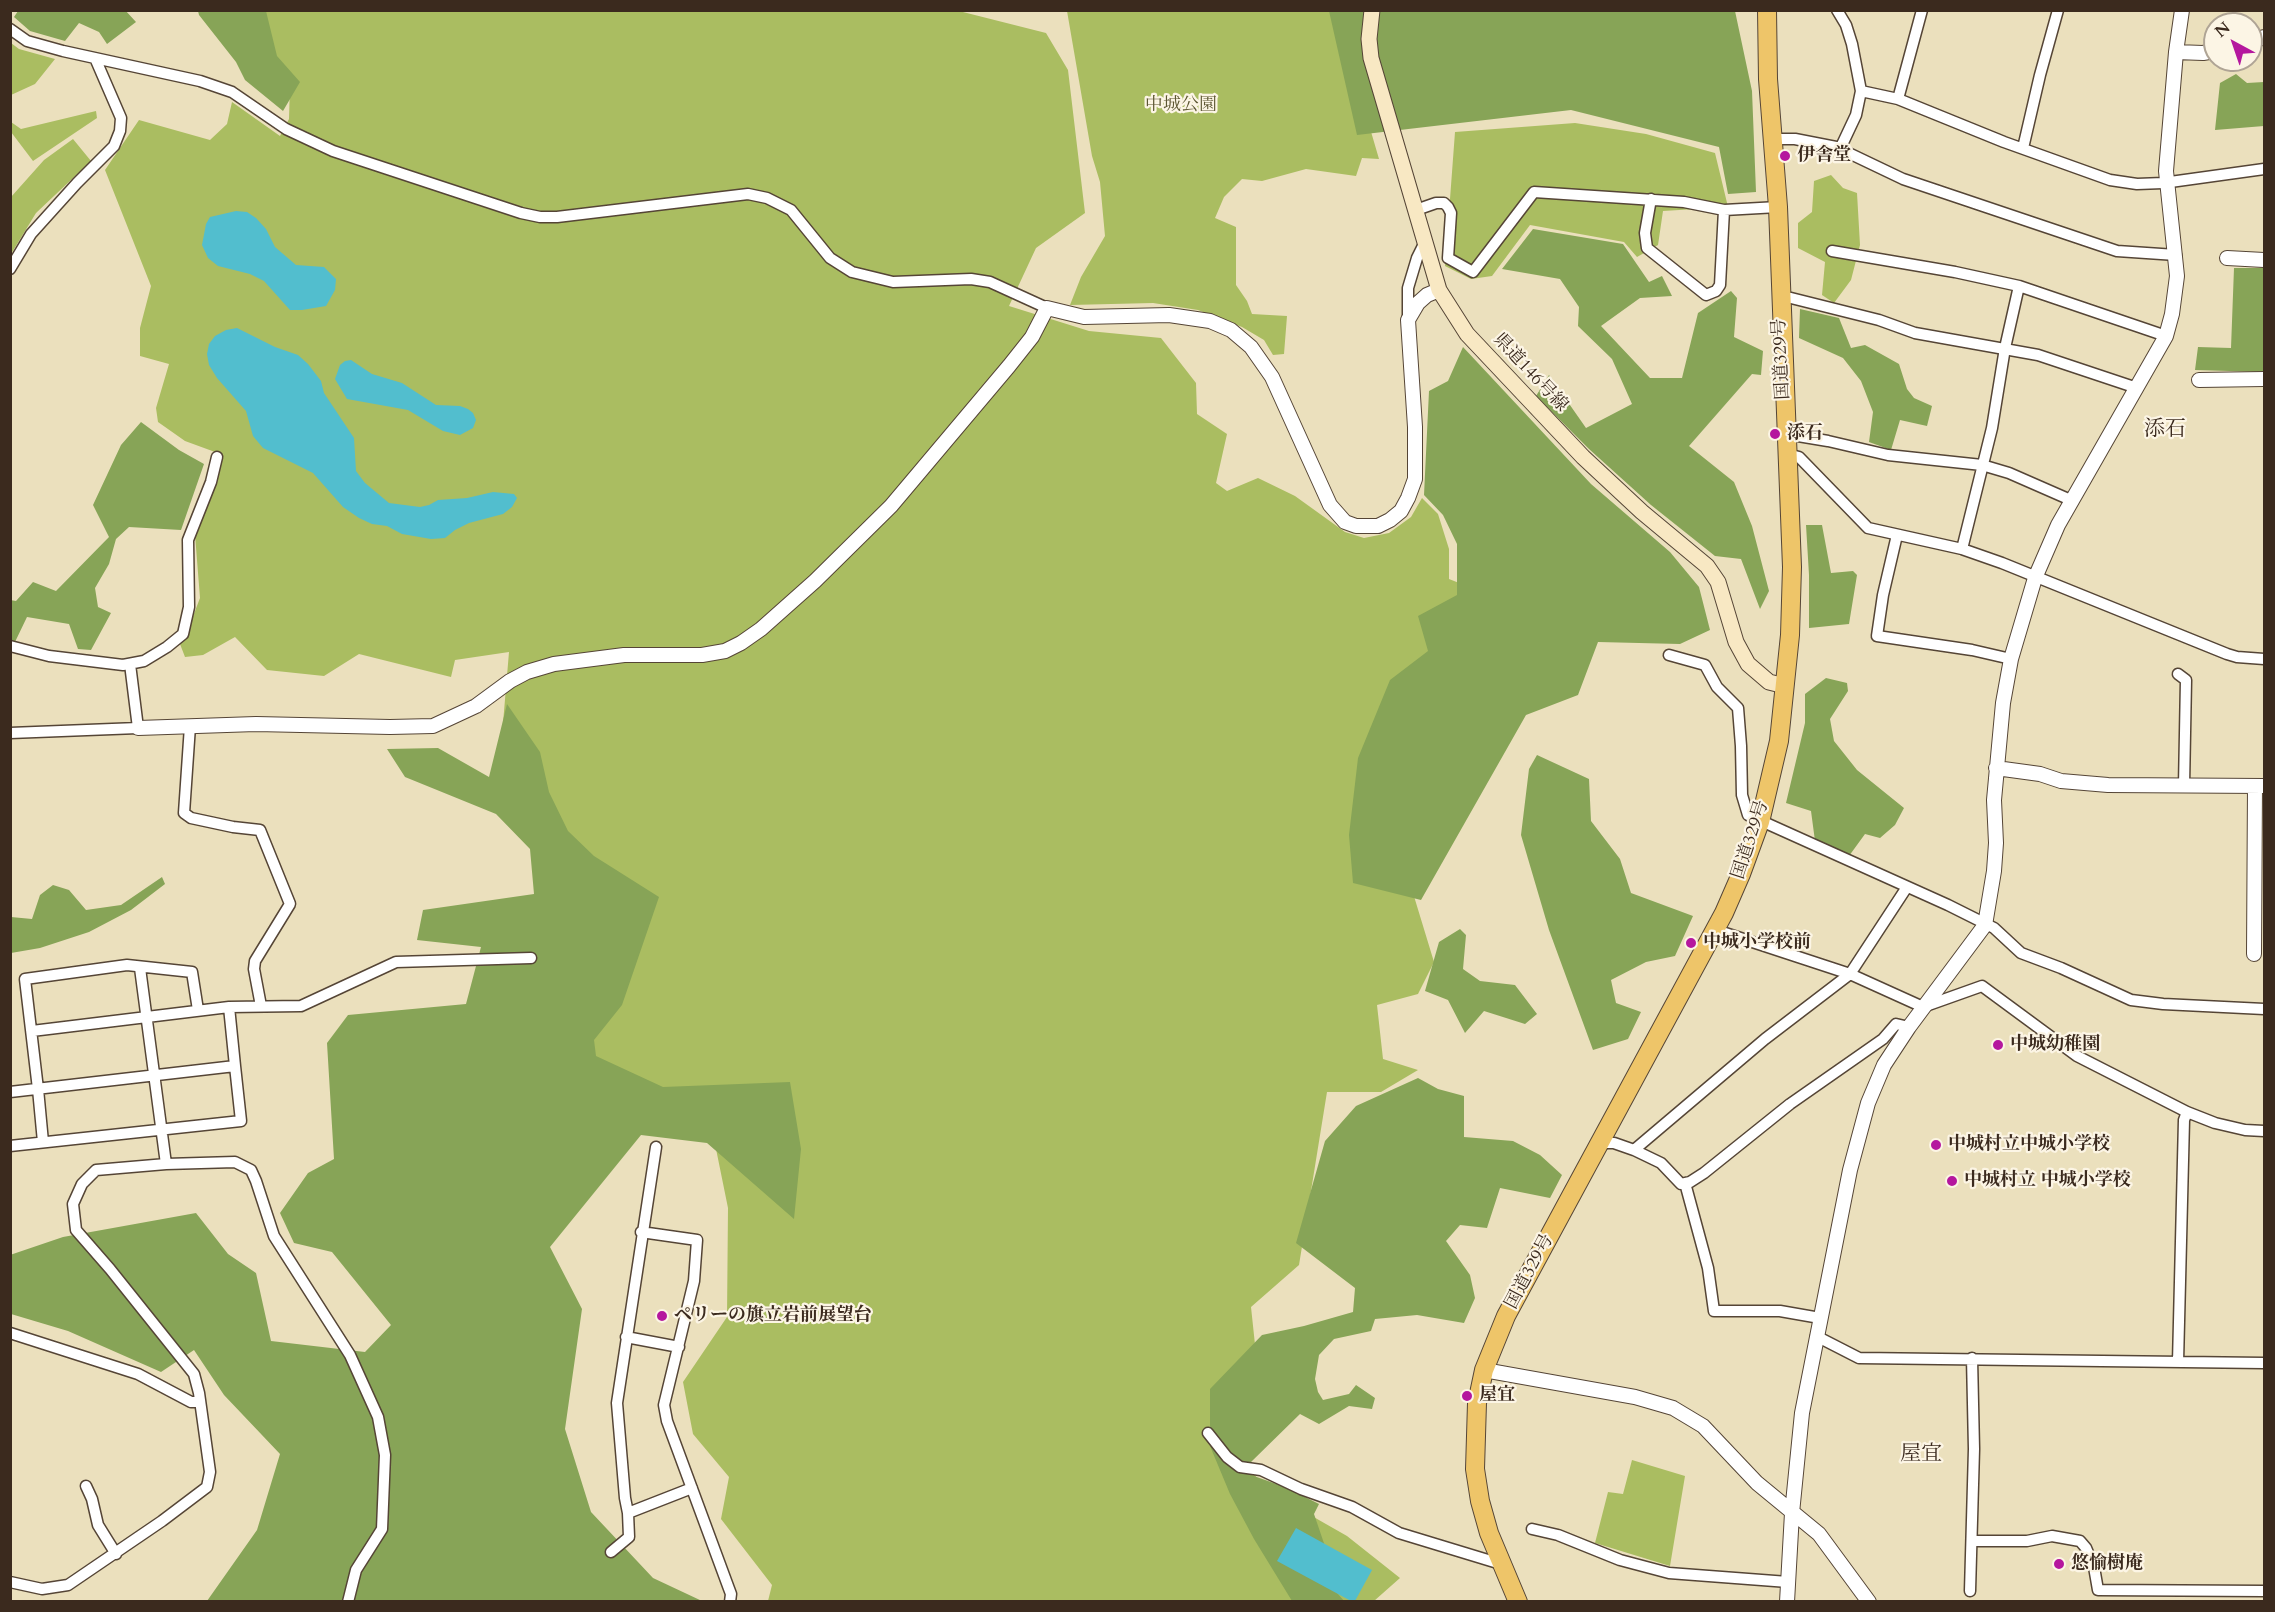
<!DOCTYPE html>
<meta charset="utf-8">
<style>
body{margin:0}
#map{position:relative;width:2275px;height:1612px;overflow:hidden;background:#ebe0bd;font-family:Cardo,serif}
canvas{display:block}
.frame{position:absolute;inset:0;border:12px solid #3b2a1e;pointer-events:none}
.north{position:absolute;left:2203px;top:12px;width:60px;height:60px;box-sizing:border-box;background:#fcf5e5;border:2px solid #afa495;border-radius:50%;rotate:320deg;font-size:16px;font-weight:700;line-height:24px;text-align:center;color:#3b2a1e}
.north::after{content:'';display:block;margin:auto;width:21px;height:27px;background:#b5179e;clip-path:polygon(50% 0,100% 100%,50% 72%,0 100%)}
</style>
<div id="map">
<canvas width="2275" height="1612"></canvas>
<div class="frame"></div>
<div class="north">N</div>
</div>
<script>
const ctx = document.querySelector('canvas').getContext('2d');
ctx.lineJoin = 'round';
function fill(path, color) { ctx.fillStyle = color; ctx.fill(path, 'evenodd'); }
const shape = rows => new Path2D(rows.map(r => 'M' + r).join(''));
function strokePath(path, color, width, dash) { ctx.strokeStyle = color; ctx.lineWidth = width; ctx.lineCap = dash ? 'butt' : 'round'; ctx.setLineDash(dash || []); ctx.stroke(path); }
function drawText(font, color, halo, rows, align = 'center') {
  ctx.font = font + ' Cardo,"Noto Serif JP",serif'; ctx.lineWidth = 4.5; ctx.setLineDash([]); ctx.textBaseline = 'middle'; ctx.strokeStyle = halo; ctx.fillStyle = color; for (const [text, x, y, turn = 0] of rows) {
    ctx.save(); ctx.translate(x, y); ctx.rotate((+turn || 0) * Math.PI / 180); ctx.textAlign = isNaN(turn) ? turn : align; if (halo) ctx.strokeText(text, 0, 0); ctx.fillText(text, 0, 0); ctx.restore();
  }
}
const green = shape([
 [955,10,1046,33,1068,70,1085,213,1036,248,1009,306,1089,331,1161,338,1196,383,1197,414,1227,434,1216,483,1227,491,1258,478,1295,496,1345,532,1364,538,1389,533,1411,517,1422,498,1438,514,1449,549,1449,579,1482,592,1413,893,1434,962,1418,994,1377,1005,1383,1059,1418,1070,1381,1092,1327,1092,1299,1265,1251,1307,1256,1354,1221,1434,1268,1491,1347,1536,1400,1578,1374,1601,768,1601,772,1585,721,1519,729,1477,693,1434,683,1382,727,1317,728,1208,714,1139,578,1049,601,1012,501,747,509,652,455,660,451,677,359,654,324,676,267,670,235,637,203,655,185,657,180,644,187,632,200,598,194,522,215,452,185,441,158,422,156,408,169,364,140,356,140,328,151,286,105,170,139,120,210,140,227,124,232,102,280,136,289,119,290,84,248,11],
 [1067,11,1349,11,1348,53,1379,159,1362,158,1356,176,1306,169,1262,181,1242,179,1224,197,1215,218,1236,227,1236,285,1247,301,1252,314,1287,316,1284,354,1273,355,1264,340,1242,327,1198,310,1153,303,1070,305,1081,277,1105,236,1100,182,1092,156],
 [11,43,19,49,55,59,35,84,11,95],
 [96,111,97,118,33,161,11,132,11,122,21,129],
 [1575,123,1646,134,1715,153,1728,207,1663,211,1658,245,1637,257,1624,242,1530,225,1492,276,1471,279,1445,266,1455,132],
 [73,139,91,161,36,213,11,254,11,197,44,160],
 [1831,175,1843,188,1857,193,1860,245,1851,280,1834,303,1822,295,1825,262,1798,248,1798,223,1812,212,1814,181],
 [1632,1460,1685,1476,1670,1566,1595,1543,1608,1492,1623,1494]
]);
const forest = shape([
 [125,10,136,22,107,44,99,32,79,23,65,41,30,31,14,17,18,11],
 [198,11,266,11,277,56,300,82,283,111,245,80,236,62,199,15],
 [1329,11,1735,11,1752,91,1756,192,1728,194,1719,147,1571,110,1357,135],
 [2236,74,2247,83,2264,82,2264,126,2215,130,2220,83],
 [1533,229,1623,244,1649,282,1662,276,1672,296,1640,298,1601,326,1650,378,1682,378,1698,313,1731,291,1737,298,1734,337,1763,351,1761,375,1752,374,1689,446,1734,482,1752,526,1769,591,1760,609,1741,559,1715,556,1651,505,1589,449,1536,396,1549,375,1586,428,1632,404,1612,359,1578,326,1579,307,1560,279,1502,269],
 [2234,268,2264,268,2264,372,2195,370,2198,347,2231,348],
 [1800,309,1839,318,1851,348,1865,345,1899,364,1907,389,1914,398,1932,406,1927,426,1900,420,1891,450,1869,442,1873,412,1861,381,1843,358,1799,338],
 [1463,347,1591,484,1670,552,1699,587,1710,630,1680,644,1598,642,1578,695,1526,715,1421,900,1353,883,1349,835,1358,758,1390,680,1428,651,1418,616,1457,595,1457,544,1443,515,1424,495,1429,391,1448,381],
 [141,422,179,450,204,464,181,530,129,527,116,539,109,564,95,588,98,607,111,613,91,650,78,649,69,624,27,617,14,644,11,644,10,600,16,601,33,582,56,591,109,537,93,505,121,445],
 [1806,525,1822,525,1831,573,1853,571,1857,575,1849,624,1809,628,1809,575],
 [1826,678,1847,683,1848,691,1830,719,1834,741,1857,770,1904,808,1895,825,1880,838,1865,834,1849,856,1815,841,1811,811,1786,803,1805,723,1805,694],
 [507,704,540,752,549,792,568,831,594,856,659,897,622,1005,594,1040,596,1056,663,1087,790,1082,801,1149,794,1219,707,1143,641,1135,550,1247,582,1309,565,1429,591,1512,653,1578,702,1601,207,1601,257,1530,280,1454,224,1395,194,1350,161,1372,68,1331,11,1314,10,1255,63,1237,196,1213,228,1254,256,1273,271,1341,365,1352,391,1325,332,1252,294,1243,280,1213,308,1173,334,1159,327,1043,348,1015,466,1004,481,947,417,940,423,910,534,894,530,849,496,814,405,777,387,749,438,748,489,777],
 [1537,755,1589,779,1591,821,1620,859,1631,893,1693,916,1675,956,1646,962,1611,980,1616,1003,1641,1012,1628,1039,1593,1050,1549,930,1521,835,1529,769],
 [162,877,165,884,131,910,89,932,40,948,11,953,11,917,32,919,40,895,53,885,69,890,86,910,121,905],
 [1460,929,1466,935,1463,969,1480,981,1515,985,1537,1014,1525,1024,1484,1011,1465,1033,1448,1000,1425,991,1439,942],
 [1418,1078,1438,1089,1464,1096,1464,1137,1513,1141,1540,1155,1562,1175,1550,1198,1500,1188,1487,1228,1460,1225,1446,1241,1470,1275,1475,1298,1464,1323,1417,1315,1375,1319,1371,1331,1334,1339,1319,1355,1315,1379,1318,1392,1323,1400,1349,1394,1356,1385,1375,1398,1372,1409,1349,1406,1319,1424,1300,1414,1251,1462,1251,1475,1285,1487,1319,1504,1314,1514,1329,1558,1326,1580,1344,1601,1292,1601,1254,1539,1230,1494,1210,1446,1210,1389,1262,1335,1304,1326,1353,1312,1355,1288,1296,1243,1325,1141,1356,1106]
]);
const water = shape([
 [236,211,247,212,256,218,266,229,275,247,296,265,324,267,336,279,335,290,326,306,302,310,290,310,264,281,250,274,218,266,208,258,202,245,206,224,210,217],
 [237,328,275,347,298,355,308,364,321,381,324,393,354,438,356,471,365,483,389,503,420,507,429,505,438,500,467,498,493,492,514,494,517,498,512,507,503,514,469,523,455,530,445,538,431,539,402,534,387,526,372,524,359,518,343,507,313,473,263,448,253,436,246,411,217,378,209,365,207,354,209,344,215,336,226,330],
 [351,360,372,374,402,383,436,405,460,406,468,409,473,413,476,420,473,428,460,435,443,431,408,410,347,399,335,379,340,365,345,361],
 [1296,1528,1372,1570,1355,1601,1351,1601,1277,1561]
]);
const minor = shape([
 [1837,10,1846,25,1852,44,1861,91,1856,115,1840,149],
 [10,29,27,41,63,51,200,81,232,92,286,129,333,151,521,213,540,217,557,217,748,194,767,198,791,210,830,258,852,272,893,282,971,279,990,282,1047,308],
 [1861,91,1898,99,2004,142,2110,180,2137,184,2163,183,2264,169],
 [1898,99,1922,10],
 [1772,139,1795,139,1836,147,1903,179,2117,251,2176,255],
 [2023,148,2040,75,2058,10],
 [1651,199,1645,233,1647,248,1706,295,1716,291,1720,285,1724,210],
 [1416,210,1436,203,1444,203,1448,207,1451,213,1448,258,1473,272,1534,192,1684,202,1724,210,1778,207],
 [1832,251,1955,272,2019,286,2166,336],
 [10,269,31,234,77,183,114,146,120,131,121,118,95,58],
 [1780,297,1791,298,1879,320,1915,333,2038,355,2137,388],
 [1408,320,1408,288,1417,258,1425,242],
 [1786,434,1828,441,1888,455,1982,465,2009,473,2073,501],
 [1787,454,1799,457,1868,528,1962,549,2002,563,2227,654,2237,657,2264,659],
 [1897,535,1883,595,1877,636,1972,650,2011,659],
 [1962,549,1992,428,2005,348,2019,286],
 [10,646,49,656,123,665,144,661,167,647,183,634,189,607,188,540,211,482,217,457],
 [1669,655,1705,665,1717,687,1738,708,1741,746,1742,795,1748,815,1948,905,1994,928,2021,953,2061,968,2131,1000,2163,1004,2264,1009],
 [2178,674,2186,680,2184,786],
 [190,726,184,813,191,818,233,827,260,830,290,904,255,961,254,969,261,1006],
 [10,733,138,728,130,664],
 [1716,930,1850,974,1923,1007,1982,986,2077,1056,2187,1112,2215,1123,2245,1130,2264,1131],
 [140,968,166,1164],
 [32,1031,229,1007],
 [10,1092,235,1066,229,1007,301,1006,396,962,531,958],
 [43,1142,38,1089,25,979,127,965,192,972,198,1010],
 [1600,1143,1614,1143,1634,1150,1661,1163,1681,1184,1690,1182,1704,1173,1790,1104,1883,1039,1896,1024,1909,1027],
 [10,1146,241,1121,235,1066],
 [1634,1150,1765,1039,1850,974,1907,887],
 [1685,1183,1708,1268,1714,1311,1780,1311,1820,1318],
 [641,1232,697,1240,694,1281,664,1405,667,1421,728,1586,731,1594,730,1602],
 [10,1333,138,1374,191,1402,200,1402],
 [1816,1336,1859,1358,2264,1363],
 [626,1337,679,1347],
 [2178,1362,2184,1120,2187,1112],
 [1208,1433,1227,1457,1240,1467,1261,1470,1301,1489,1352,1507,1399,1533,1501,1564],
 [86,1486,92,1499,98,1525,116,1554],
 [628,1513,625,1498,617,1403,656,1147],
 [1532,1529,1558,1535,1620,1560,1669,1573,1788,1582],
 [1973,1541,2027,1541,2052,1536,2080,1541,2086,1548,2094,1567,2098,1590,2264,1591],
 [611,1552,629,1537,628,1513,692,1488],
 [10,1582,42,1589,68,1585,162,1521,207,1487,210,1472,199,1393,194,1374,110,1269,76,1230,73,1204,82,1184,96,1170,166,1164,235,1162,251,1170,256,1181,274,1236,350,1355,378,1417,385,1455,382,1529,356,1570,348,1602],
 [1970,1591,1974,1449,1972,1358]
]);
const tertiary = shape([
 [2251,42,2264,37],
 [2176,52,2203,53,2215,51],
 [2227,258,2264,260],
 [2199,380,2264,379],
 [138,728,256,724,390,727,433,726,476,706,510,681,527,672,554,664,624,655,702,655,725,651,741,643,761,629,815,581,891,506,1009,366,1032,337,1047,308,1084,317,1169,315,1210,321,1231,330,1251,347,1272,377,1330,505,1345,522,1356,526,1378,526,1390,520,1401,511,1408,498,1415,479,1415,427,1408,320,1418,303,1427,295,1439,290],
 [1996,768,2040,774,2061,781,2108,785,2264,786],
 [2254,954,2255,786],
 [1484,1370,1635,1397,1673,1408,1703,1426,1757,1483,1819,1534,1869,1602],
 [1787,1602,1792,1513,1802,1413,1850,1170,1868,1103,1884,1065,1909,1027,1985,925,1994,871,1996,843,1994,800,2003,703,2011,659,2035,578,2058,525,2166,336,2172,314,2177,276,2166,171,2176,52,2182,10]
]);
const secondary = shape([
 [1372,10,1369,39,1371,58,1439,290,1467,334,1583,457,1642,512,1707,566,1718,582,1736,642,1748,664,1769,682,1785,686]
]);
const trunk = shape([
 [1518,1602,1489,1533,1480,1501,1475,1469,1477,1403,1484,1370,1506,1316,1724,913,1741,874,1760,822,1779,741,1790,635,1792,567,1778,207,1768,79,1767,10]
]);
const markers = [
 [1785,156,6,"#b5179e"],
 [1775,434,6,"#b5179e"],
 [1691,943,6,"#b5179e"],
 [1998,1045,6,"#b5179e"],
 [1936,1145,6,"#b5179e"],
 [1952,1181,6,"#b5179e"],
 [662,1316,6,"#b5179e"],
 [1467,1396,6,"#b5179e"],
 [2059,1564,6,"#b5179e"]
];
const parkNames = [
 ["中城公園",1181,106]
];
const poiNames = [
 ["伊舎堂",1797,156],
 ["添石",1787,434],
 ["中城小学校前",1703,943],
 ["中城幼稚園",2010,1045],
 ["中城村立中城小学校",1948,1145],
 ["中城村立 中城小学校",1964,1181],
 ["ペリーの旗立岩前展望台",674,1316],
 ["屋宜",1479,1396],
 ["悠愉樹庵",2071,1564]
];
const streetNames = [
 ["国道329号",1782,359,-93],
 ["県道146号線",1530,373,47],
 ["国道329号",1751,840,-72],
 ["国道329号",1530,1272,-62]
];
const quarterNames = [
 ["添石",2165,430],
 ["屋宜",1921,1455]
];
fill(green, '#aabd61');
fill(forest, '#87a457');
fill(water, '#52bece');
strokePath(minor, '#554536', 13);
strokePath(tertiary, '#554536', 16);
strokePath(secondary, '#554536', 17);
strokePath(trunk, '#554536', 20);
strokePath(minor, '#fff', 10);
strokePath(tertiary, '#fff', 14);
strokePath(secondary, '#f8e8c3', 15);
strokePath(trunk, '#eec569', 18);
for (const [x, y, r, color] of markers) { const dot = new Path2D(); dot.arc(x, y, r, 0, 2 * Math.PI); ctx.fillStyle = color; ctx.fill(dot); strokePath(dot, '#fcf5e5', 2); }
drawText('18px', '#5c5632', '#fcf5e5', parkNames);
drawText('bold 18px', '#3b2a1e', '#fcf5e5', poiNames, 'left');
drawText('18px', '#3b2a1e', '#fcf5e5', streetNames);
drawText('21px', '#3b2a1e', '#fcf5e5', quarterNames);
</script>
